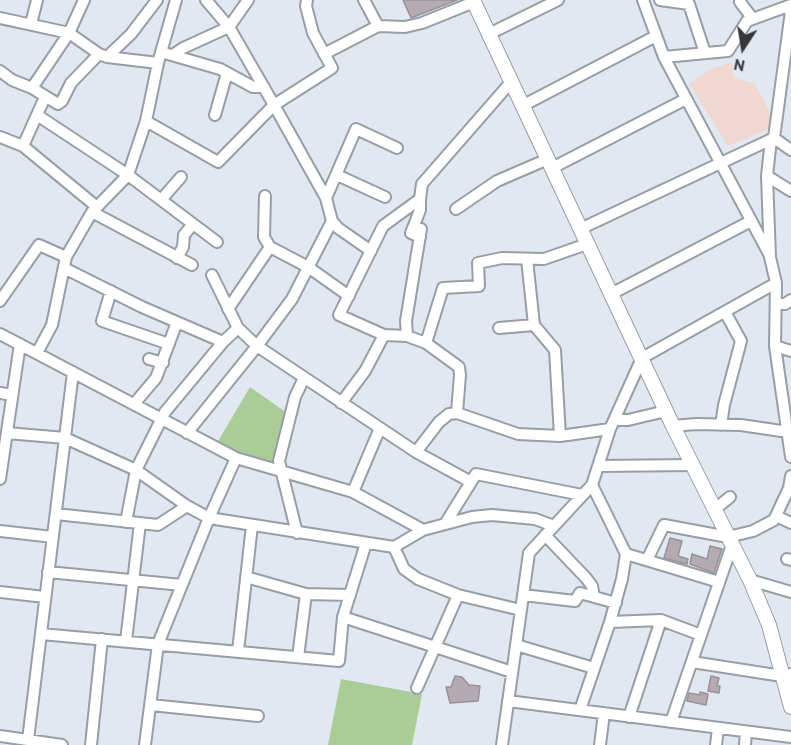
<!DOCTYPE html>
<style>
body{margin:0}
#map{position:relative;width:791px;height:745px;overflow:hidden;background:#e1e8f1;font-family:"PT Sans",sans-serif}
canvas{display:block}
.north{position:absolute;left:713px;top:18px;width:60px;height:60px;-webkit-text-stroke:4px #e1e8f1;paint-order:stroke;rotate:192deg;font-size:16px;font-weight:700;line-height:24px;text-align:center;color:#35373b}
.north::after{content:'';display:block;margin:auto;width:21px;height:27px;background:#35373b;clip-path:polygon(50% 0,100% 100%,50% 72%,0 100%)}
</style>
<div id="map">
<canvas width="791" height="745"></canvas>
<div class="north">N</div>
</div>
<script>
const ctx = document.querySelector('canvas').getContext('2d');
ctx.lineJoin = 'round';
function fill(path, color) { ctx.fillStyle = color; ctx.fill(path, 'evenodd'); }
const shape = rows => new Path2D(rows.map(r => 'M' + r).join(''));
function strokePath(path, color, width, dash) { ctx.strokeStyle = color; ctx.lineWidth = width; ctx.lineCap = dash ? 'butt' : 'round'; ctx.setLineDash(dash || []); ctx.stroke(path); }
const education = shape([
 [732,62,734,78,754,83,774,119,773,127,728,146,689,84,711,69]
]);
const green = shape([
 [250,387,287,413,272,465,217,443],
 [341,679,422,694,412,745,328,745]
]);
const building = shape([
 [403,0,457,0,411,18,403,0],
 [670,538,682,541,678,556,688,559,687,564,664,558,670,538],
 [710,546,722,549,714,573,690,564,692,554,707,559,710,546],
 [455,676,462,677,469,685,480,686,478,701,450,703,446,687,451,687,455,676],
 [711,676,719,678,717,686,720,686,719,693,708,691,711,676],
 [700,692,708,694,706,705,687,701,689,693,700,695,700,692]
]);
const minor = shape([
 [206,0,229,27,274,105,326,198,332,221,338,228,371,251],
 [364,0,378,26],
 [643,0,664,57,769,254],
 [660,0,689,4,705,53],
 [740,2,753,19],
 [0,18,69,33,99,54,107,57,158,63],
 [31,24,37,0],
 [489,34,558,0],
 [161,52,220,69,253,87,264,87],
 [324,54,378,26,405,27,422,23,474,2],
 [173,55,183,48,229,27,248,0],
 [107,57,131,34,157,0],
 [664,57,728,51,747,21,791,5],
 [0,71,12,80,32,88,58,104,62,101,71,83,99,54],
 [32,88,69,33,84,0],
 [522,106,656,36],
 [37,115,128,175,217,242],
 [215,115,227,73],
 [146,121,218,162,274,105,332,68,313,33,306,6,307,0],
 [0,137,23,146,97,207],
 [774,138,791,11],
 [774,138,791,150],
 [771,139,767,176,770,257,776,283,775,346,791,457],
 [23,146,45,97],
 [552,168,686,99],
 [337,175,385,197],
 [767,176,791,191],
 [265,196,264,237,270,247,308,267,349,296],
 [326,198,356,129,397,148],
 [420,199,420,210,411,233,420,237],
 [161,200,181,177],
 [456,209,497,181,548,159],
 [92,212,192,265],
 [580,229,774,138],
 [177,258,183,247,184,235,193,224],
 [527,259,534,325,555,350,560,436],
 [64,268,142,307,223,342],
 [212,275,238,328,257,346,416,452,439,422,449,414,457,413,518,434,560,436,610,429],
 [111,291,102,321,169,344],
 [611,294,751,221],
 [0,301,39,245,66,257],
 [776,304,785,304,791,300],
 [228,309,270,247],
 [499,328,534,325],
 [0,334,236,458,353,492,423,530],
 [407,336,406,321,421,229],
 [426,343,443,288,479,286,478,263,502,258,544,259,587,244],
 [775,346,791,351],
 [37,353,52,325,66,257,92,212,128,175,146,121,158,63,176,0],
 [149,359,163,363],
 [0,393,12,395],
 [341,403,365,371,384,335],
 [134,404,156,378,177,322],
 [457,413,460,375,459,367,426,343,407,336,384,335,339,315,383,226,420,199,422,184,511,82],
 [614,420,628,420,666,411],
 [721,425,724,405,741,341,725,312],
 [673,426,696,424,741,425,788,432],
 [7,433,65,438,136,470,165,412,223,342,238,328],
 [187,433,257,346,292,299,332,221],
 [416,452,471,482],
 [598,466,693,465],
 [0,479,20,344],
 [592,485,626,554,622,579,610,622,661,620,629,717],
 [353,492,380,428],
 [715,509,730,497],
 [56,514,158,525,187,506],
 [776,516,791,523],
 [126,522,136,470,187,506,209,518,394,547],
 [445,524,476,474,582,495],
 [0,531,53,537],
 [297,533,279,461,295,397,304,378],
 [545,535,586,578,592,586,594,597],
 [626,554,719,582],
 [787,559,791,560],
 [647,560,664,525,728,537,753,531,774,520,789,488,791,476],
 [48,572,182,585],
 [246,577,306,594,350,595],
 [750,580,791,592],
 [0,592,45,597],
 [523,595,575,601,580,593,616,603],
 [521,610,458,595,418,579,404,569,394,547,423,530,472,517,492,515,535,519,554,526],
 [343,617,512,672],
 [661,620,701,635],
 [41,634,339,661,343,617,366,543],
 [126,641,140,523],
 [516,645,594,668],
 [238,651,252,525],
 [298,657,306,594],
 [692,662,782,676,791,674],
 [417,688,458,595],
 [508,701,791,737],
 [151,705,258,716],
 [580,710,610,622],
 [671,722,732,545],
 [0,736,62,745],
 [28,740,73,372],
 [91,745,102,639],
 [145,745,158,644,209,518,236,458],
 [502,745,529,553,592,485,610,429,642,358,776,283],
 [600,745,604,713],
 [716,745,718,728],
 [745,745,746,732]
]);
const major = shape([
 [473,0,673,426,750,580,769,625,791,707]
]);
fill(education, '#f0d7d0');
fill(green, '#aacd97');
fill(building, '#b4abb2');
strokePath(building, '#9a9198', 1.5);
strokePath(minor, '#979ea6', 14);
strokePath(major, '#979ea6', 16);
strokePath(minor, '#fff', 10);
strokePath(major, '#fff', 14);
</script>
